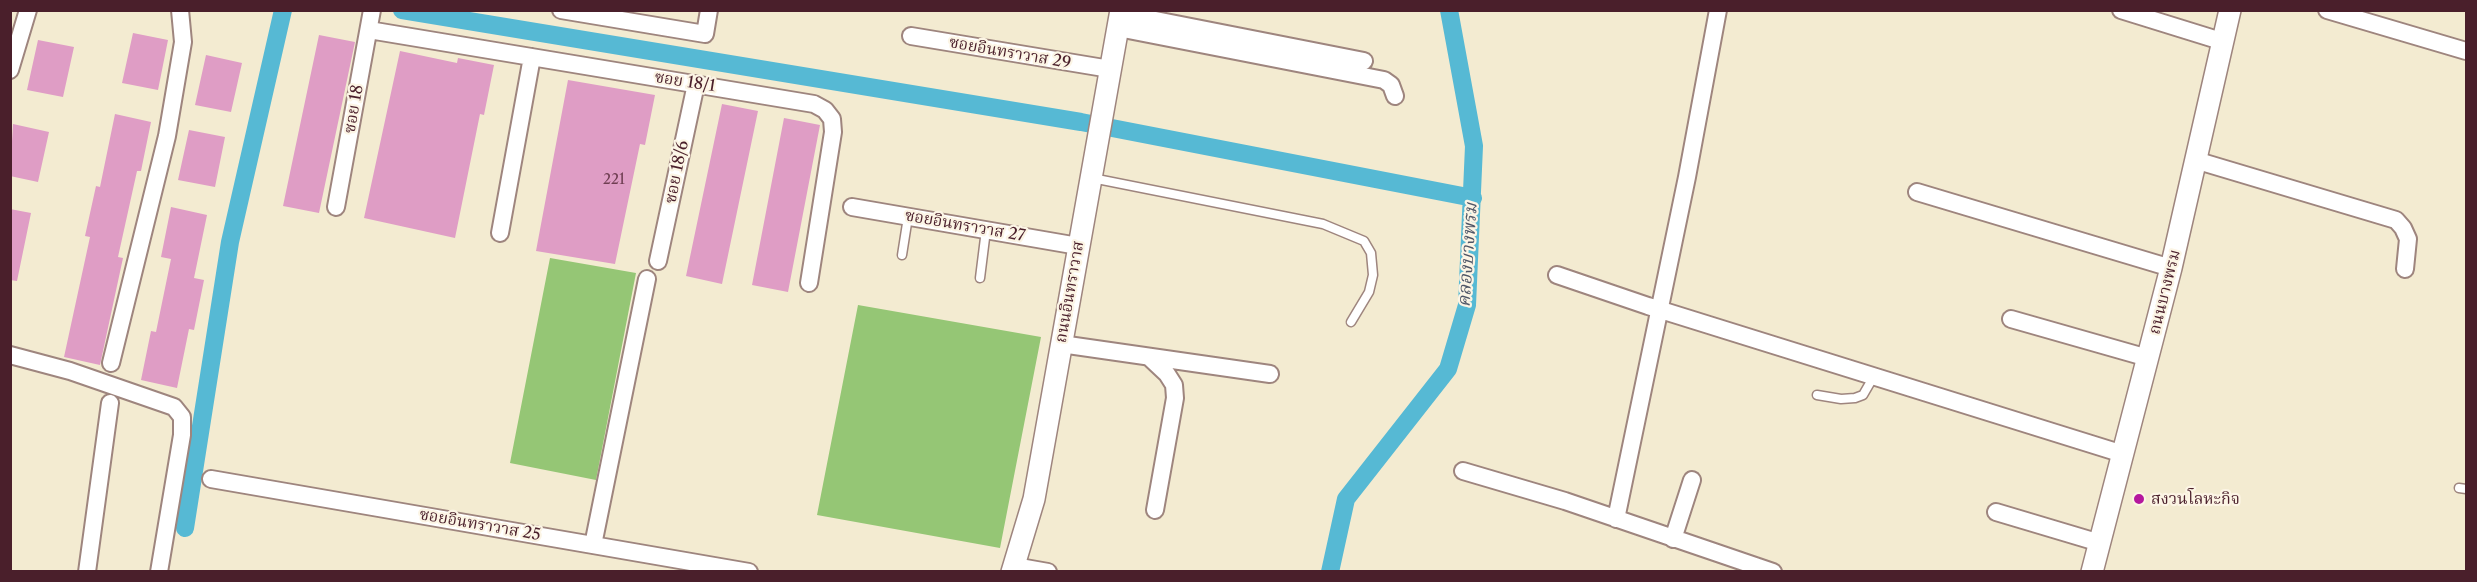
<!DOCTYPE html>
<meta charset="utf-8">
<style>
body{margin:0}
#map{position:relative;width:2477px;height:582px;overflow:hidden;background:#f3ebd1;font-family:"Libre Caslon Text",serif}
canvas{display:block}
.frame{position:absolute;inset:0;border:12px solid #4a1f2b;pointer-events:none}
</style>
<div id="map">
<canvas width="2477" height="582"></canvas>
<div class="frame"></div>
</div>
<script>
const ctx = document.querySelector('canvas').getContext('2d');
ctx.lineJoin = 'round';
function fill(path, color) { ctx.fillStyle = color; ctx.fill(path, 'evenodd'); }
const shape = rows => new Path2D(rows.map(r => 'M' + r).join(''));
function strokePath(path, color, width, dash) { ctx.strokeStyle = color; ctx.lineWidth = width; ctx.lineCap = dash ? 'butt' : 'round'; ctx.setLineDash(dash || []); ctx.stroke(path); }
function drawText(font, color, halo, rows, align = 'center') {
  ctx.font = font + ' "Libre Caslon Text","Noto Serif Thai",serif'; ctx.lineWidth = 4.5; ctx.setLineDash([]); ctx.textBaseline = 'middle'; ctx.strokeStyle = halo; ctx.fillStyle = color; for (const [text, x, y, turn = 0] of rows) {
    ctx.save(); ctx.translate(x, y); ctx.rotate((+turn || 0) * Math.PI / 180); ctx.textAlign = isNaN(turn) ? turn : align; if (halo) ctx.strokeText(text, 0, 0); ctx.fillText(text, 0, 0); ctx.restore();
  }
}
const green = shape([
 [550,258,636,273,596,480,510,463],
 [858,305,1041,337,1000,548,817,515]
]);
const canal = shape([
 [402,10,1081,122,1473,198],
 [185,528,230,242,283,10],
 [1330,572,1346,499,1448,369,1467,305,1474,146,1449,10]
]);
const building = shape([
 [133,33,168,40,158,90,122,83],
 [319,35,355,42,319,213,283,206],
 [38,40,74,47,63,97,27,90],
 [400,51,457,63,458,58,494,65,484,115,480,114,455,238,364,218],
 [206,55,242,63,231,112,195,105],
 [568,80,655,95,645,145,640,144,615,264,536,251],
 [722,104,758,111,722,284,686,276],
 [115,114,151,122,141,171,137,171,118,257,123,258,100,365,64,357,90,237,85,236,96,186,100,187],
 [784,118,820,125,788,292,752,285],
 [13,124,49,132,38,182,10,176],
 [189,130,225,137,215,187,178,180],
 [171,207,207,215,194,278,204,280,194,330,189,329,177,388,141,380,151,331,156,332,171,259,161,257],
 [10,209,31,213,17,281,10,280]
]);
const service = shape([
 [1092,178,1323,224,1364,241,1371,253,1373,275,1369,292,1351,322],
 [902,255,908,217],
 [980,278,986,230],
 [1817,395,1841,399,1855,398,1863,395,1874,376],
 [2459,488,2466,489]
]);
const minor = shape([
 [561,10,705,34,709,10],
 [2121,10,2221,41],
 [2327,10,2466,51],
 [1120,13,1364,61],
 [1118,28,1384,80,1391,85,1395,96],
 [369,30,814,104,825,110,832,119,833,132,809,283],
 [911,36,1110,69],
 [10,70,28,10],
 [2195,160,2396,220,2403,228,2408,239,2405,269],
 [1917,192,2171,268],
 [336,207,372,10],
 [852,207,1078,246],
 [500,233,532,57],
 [658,261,696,84],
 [1557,275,1648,306,2123,454],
 [2011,319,2148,358],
 [1061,344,1270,374],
 [10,355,70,371,174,407,182,417,182,435,159,572],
 [1150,358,1167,374,1174,385,1175,398,1155,510],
 [111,363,167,136,183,42,180,10],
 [1463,471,1565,501,1773,572],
 [211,479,749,572],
 [1996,512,2100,543],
 [1616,519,1687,177,1718,10],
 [1673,539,1692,480],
 [593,545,647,279],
 [1014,566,1048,572],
 [87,572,110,403]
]);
const tertiary = shape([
 [1012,572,1034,499,1121,10],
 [2092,572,2171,268,2230,10]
]);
const markers = [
 [2139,499,6,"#b5179e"]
];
const numberNames = [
 ["221",614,180]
];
const streetNames = [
 ["ซอยอินทราวาส 29",1010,53,10],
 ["ซอย 18/1",685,82,9],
 ["ซอย 18",354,109,-80],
 ["ซอย 18/6",677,172,-78],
 ["ซอยอินทราวาส 27",965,226,10],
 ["ถนนอินทราวาส",1070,292,-80],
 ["ถนนบางพรม",2165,292,-76],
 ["ซอยอินทราวาส 25",480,525,10]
];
const poiNames = [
 ["สงวนโลหะกิจ",2151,499]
];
const waterNames = [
 ["คลองบางพรม",1468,255,-86]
];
fill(green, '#95c675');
strokePath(canal, '#56b9d4', 18);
fill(building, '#df9dc5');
strokePath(service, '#9e857e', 11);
strokePath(minor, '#9e857e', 20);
strokePath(tertiary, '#9e857e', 24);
strokePath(service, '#fff', 8);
strokePath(minor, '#fff', 16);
strokePath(tertiary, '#fff', 21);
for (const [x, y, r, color] of markers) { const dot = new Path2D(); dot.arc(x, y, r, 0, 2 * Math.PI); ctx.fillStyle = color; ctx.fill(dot); strokePath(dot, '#fcf5e5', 2); }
drawText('14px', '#6f3e52', null, numberNames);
drawText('16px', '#4a1f2b', '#fcf5e5', streetNames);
drawText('16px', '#4a1f2b', '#fcf5e5', poiNames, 'left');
drawText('italic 18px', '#4e5566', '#fcf5e5', waterNames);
</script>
